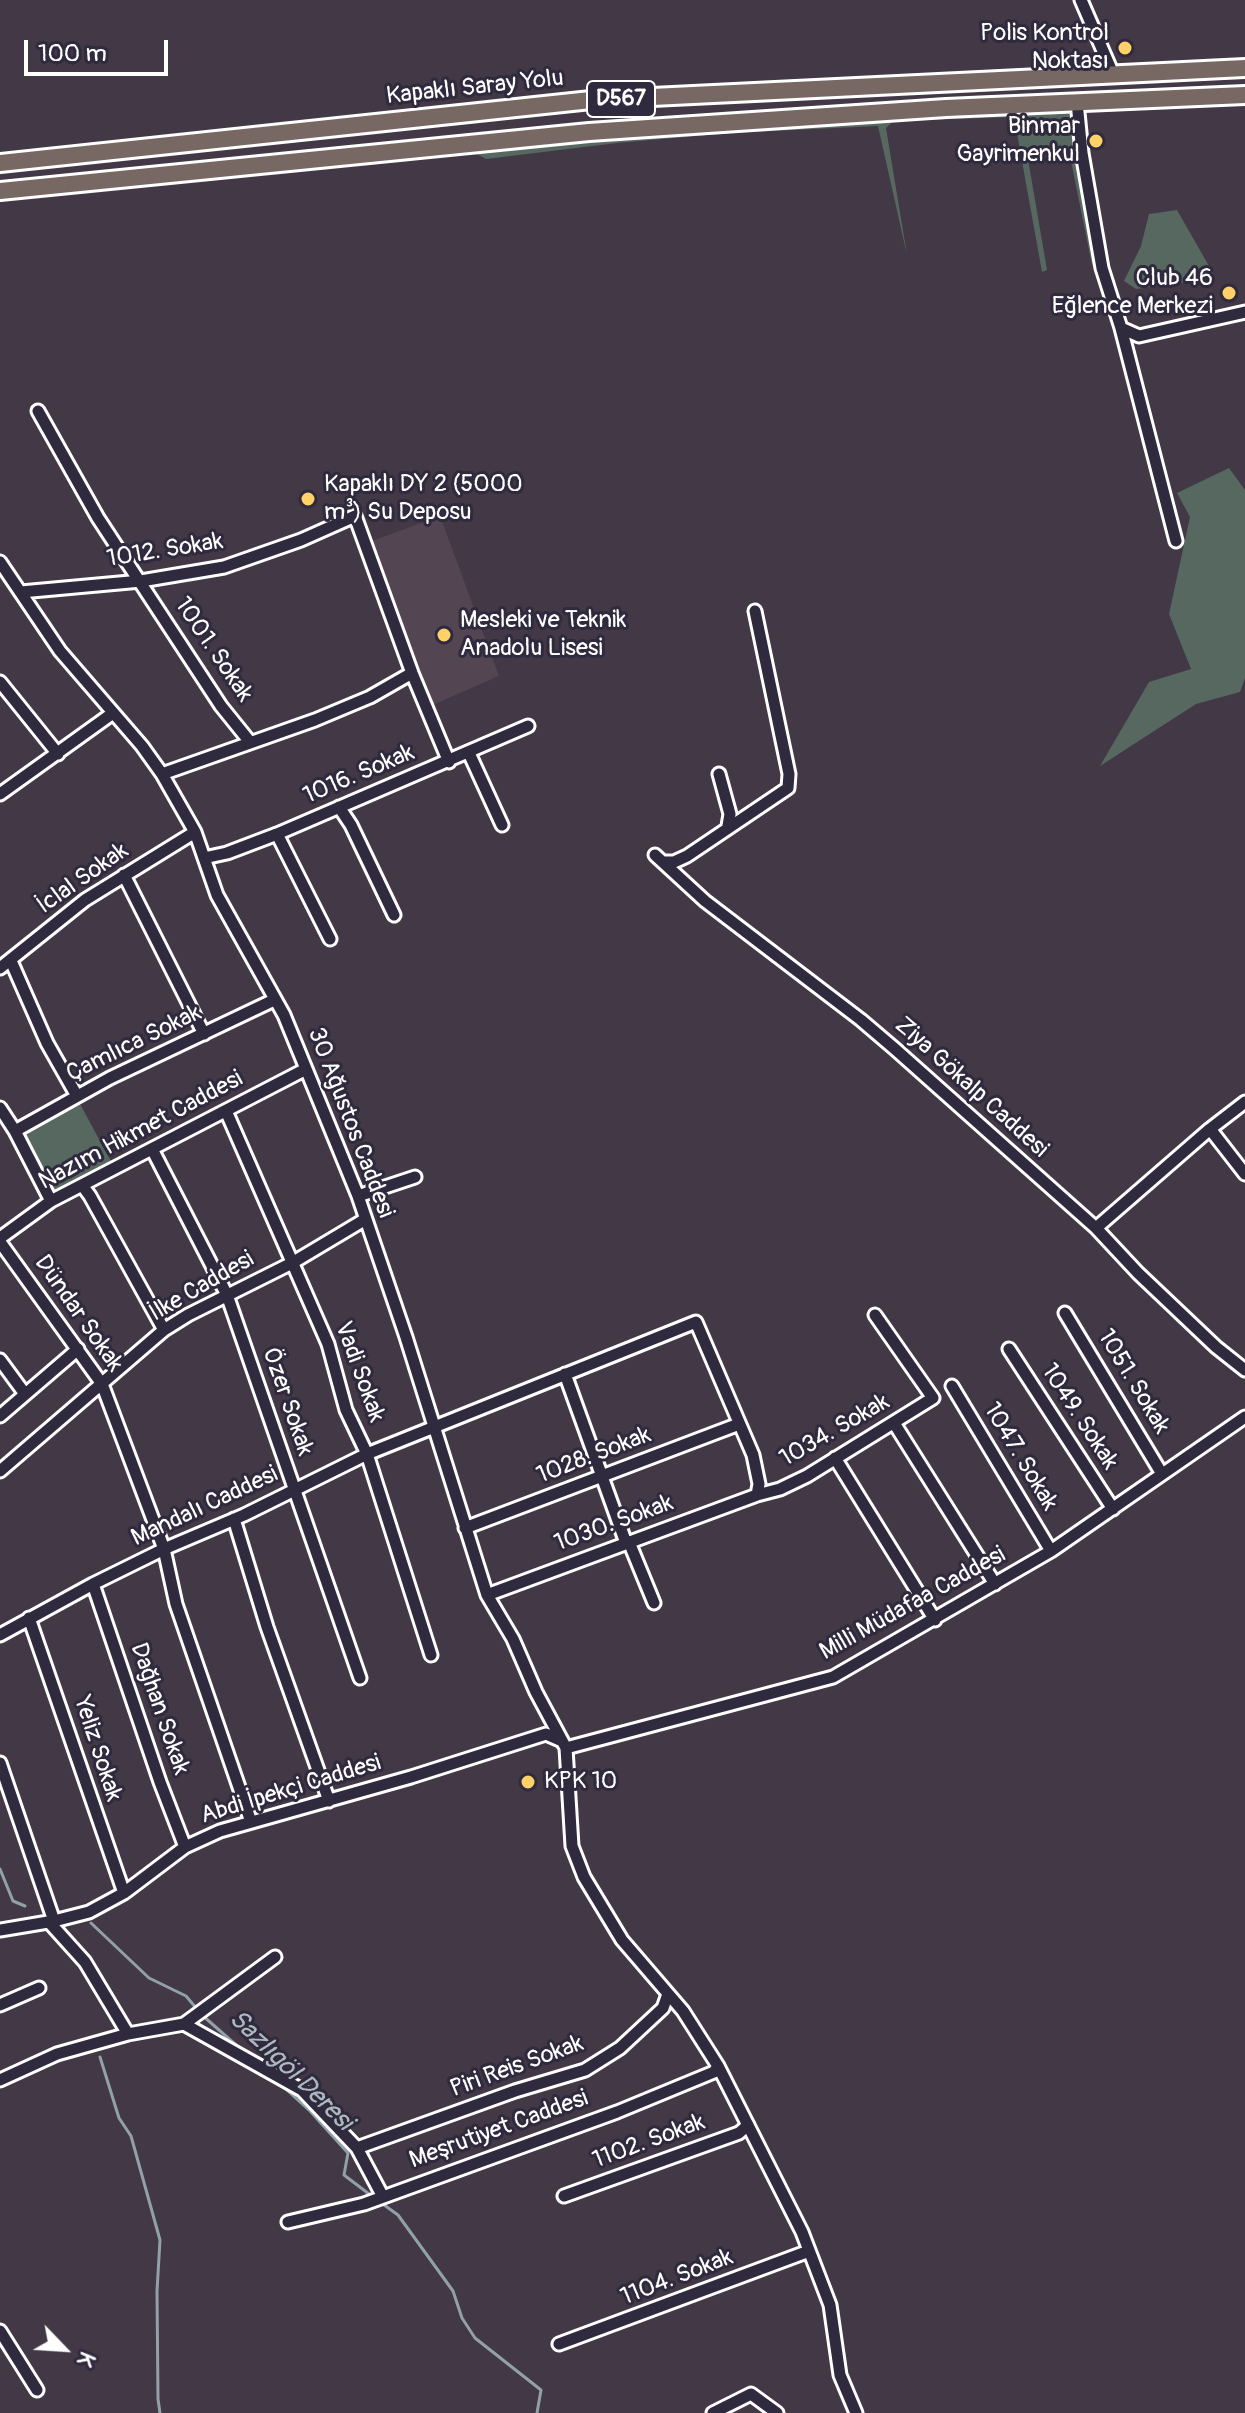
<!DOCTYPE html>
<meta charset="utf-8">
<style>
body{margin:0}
#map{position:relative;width:1245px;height:2413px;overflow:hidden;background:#423846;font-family:Pangolin,sans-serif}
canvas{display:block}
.north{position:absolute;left:24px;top:2309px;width:80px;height:80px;-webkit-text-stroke:6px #2f2a3d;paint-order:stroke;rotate:115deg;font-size:22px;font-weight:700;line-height:32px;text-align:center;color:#fff}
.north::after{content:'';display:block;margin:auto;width:28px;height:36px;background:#fff;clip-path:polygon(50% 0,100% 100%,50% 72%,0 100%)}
.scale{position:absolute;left:24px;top:40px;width:144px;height:36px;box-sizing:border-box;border:4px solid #fff;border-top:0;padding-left:10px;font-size:24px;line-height:28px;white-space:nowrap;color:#fff;-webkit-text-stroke:6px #2f2a3d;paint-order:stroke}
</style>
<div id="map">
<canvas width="1245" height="2413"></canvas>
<div class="north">K</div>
<div class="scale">100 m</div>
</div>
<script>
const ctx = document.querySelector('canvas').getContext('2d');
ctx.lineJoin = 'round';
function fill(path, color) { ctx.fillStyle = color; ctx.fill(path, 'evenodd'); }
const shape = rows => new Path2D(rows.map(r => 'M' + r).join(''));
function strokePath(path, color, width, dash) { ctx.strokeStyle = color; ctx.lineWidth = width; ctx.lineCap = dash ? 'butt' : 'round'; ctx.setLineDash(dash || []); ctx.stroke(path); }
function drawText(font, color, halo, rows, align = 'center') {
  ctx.font = font + ' Pangolin,sans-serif'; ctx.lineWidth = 6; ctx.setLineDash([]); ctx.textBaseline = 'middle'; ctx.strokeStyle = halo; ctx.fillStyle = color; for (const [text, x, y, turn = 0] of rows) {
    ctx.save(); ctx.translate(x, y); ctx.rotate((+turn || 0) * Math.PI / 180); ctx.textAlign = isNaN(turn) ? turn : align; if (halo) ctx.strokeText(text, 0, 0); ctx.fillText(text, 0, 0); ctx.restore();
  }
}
const built = shape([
 [440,516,499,676,430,706,369,542]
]);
const green = shape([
 [1069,110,1097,264,1092,265,1070,156,1028,159,1047,270,1042,272,1014,117,893,121,886,128,907,255,878,126,730,133,617,143,486,159,475,153,366,164,429,151,895,117],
 [1177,210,1213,273,1208,279,1136,289,1124,281,1141,246,1149,214],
 [1229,468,1245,490,1245,678,1240,692,1196,704,1100,766,1149,682,1191,669,1169,614,1190,517,1177,493],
 [80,1104,112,1163,54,1194,22,1135]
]);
const stream = shape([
 [0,1869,13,1901,25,1906],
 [91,1923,149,1978,186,1996,197,2009],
 [202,2015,244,2052],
 [100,2057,119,2118,131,2136,160,2240,157,2291,158,2399,160,2413],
 [277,2081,310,2111,348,2153,344,2175,373,2197],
 [380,2202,398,2215,453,2291,462,2318,475,2338,541,2390,537,2413]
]);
const minor = shape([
 [1081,0,1113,74],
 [1077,102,1082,153,1102,268,1121,328,1176,541],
 [1121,328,1139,336,1245,312],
 [38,411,98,518,221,706,250,742],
 [0,562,60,651,142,746,162,774,195,832,217,895,284,1015,358,1196,406,1337,487,1595,513,1639,536,1692,566,1748,572,1846,584,1877,622,1940,683,2011,718,2066,802,2232,830,2305,840,2375,856,2413],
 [21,592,141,581,224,567,301,540,355,516,412,673,449,762],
 [0,682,58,754],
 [469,753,502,825],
 [162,774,315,720,370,697,412,673],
 [719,774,730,814,728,826],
 [0,794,113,713],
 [339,807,351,825,394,915],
 [277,834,330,939],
 [655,855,705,901,861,1020,895,1049,1096,1228,1138,1273,1216,1347,1245,1370],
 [204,858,227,853,277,834,528,726],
 [664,862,674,862,687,856,788,788,789,774,755,611],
 [124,875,204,1034],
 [11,961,47,1043,77,1096],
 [0,968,85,900,195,832],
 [0,1108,15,1131,51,1201],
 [226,1111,328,1344,346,1410,367,1454,431,1655],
 [1210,1129,1245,1174],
 [15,1131,110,1078,274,1000],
 [152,1149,227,1295,360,1678],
 [82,1185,90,1196,164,1330],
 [358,1196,415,1177],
 [1096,1228,1210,1129,1245,1102],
 [0,1238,51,1201,306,1069],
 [0,1242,102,1384,164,1549,176,1604,251,1822],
 [1065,1313,1162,1474],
 [1009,1349,1113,1509],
 [0,1360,25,1394],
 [565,1374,626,1543],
 [952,1386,1051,1551],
 [0,1416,78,1349],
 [894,1423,995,1584],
 [835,1458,935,1620],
 [0,1471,164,1330,188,1315,292,1263,364,1220],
 [234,1519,267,1627,329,1801],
 [465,1528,739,1424],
 [629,1542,654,1603],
 [93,1584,160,1782,185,1847],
 [487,1595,757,1495,780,1489,807,1476,933,1398,875,1315],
 [29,1618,124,1893],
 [0,1635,93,1584,164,1549,244,1515,367,1454,696,1322,753,1455,759,1484,757,1495],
 [566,1748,833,1677,1051,1551,1245,1417],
 [0,1763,54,1921],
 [49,1922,85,1962,128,2034],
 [0,1930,54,1921,89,1912,124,1893,185,1847,220,1831,411,1777,546,1734,562,1741],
 [0,2005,39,1988],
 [184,2024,275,1957],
 [0,2080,57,2054,128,2034,184,2024,302,2090,357,2148,382,2195],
 [357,2148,515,2091,585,2070,620,2048,663,2008,668,1994],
 [564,2196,739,2133,748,2125],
 [288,2222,364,2204,617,2112,714,2072,718,2066],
 [0,2331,37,2390],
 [559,2344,809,2251],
 [713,2413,751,2394,777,2413]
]);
const highway = shape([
 [0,163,591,100,1245,68],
 [0,191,589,132,946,108,1245,95]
]);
const markers = [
 [1125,48,8,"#ffd166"],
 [1096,141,8,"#ffd166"],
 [1229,293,8,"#ffd166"],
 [308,499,8,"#ffd166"],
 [444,635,8,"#ffd166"],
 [528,1782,8,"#ffd166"]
];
const shields = [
 [621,99,68]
];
const shieldNames = [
 ["D567",621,99]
];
const poiNames = [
 ["Polis Kontrol",1109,34],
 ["Noktası",1109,62],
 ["Binmar",1080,127],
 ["Gayrimenkul",1080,155],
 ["Club 46",1213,279],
 ["Eğlence Merkezi",1213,307],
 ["Kapaklı DY 2 (5000",324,485,"left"],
 ["m³) Su Deposu",324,513,"left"],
 ["Mesleki ve Teknik",460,621,"left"],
 ["Anadolu Lisesi",460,649,"left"],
 ["KPK 10",544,1782,"left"]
];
const streetNames = [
 ["Kapaklı Saray Yolu",475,88,-6],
 ["1012. Sokak",165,551,-9],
 ["1001. Sokak",213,650,56],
 ["1016. Sokak",359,775,-23],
 ["İclal Sokak",83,879,-35],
 ["Çamlıca Sokak",134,1044,-26],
 ["Ziya Gökalp Caddesi",971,1088,42],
 ["30 Ağustos Caddesi",350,1123,69],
 ["Nazım Hikmet Caddesi",141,1131,-28],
 ["İlke Caddesi",202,1287,-30],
 ["Dündar Sokak",78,1314,55],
 ["Vadi Sokak",359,1372,70],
 ["1051. Sokak",1133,1382,59],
 ["Özer Sokak",287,1402,71],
 ["1049. Sokak",1079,1417,57],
 ["1034. Sokak",835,1431,-30],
 ["1028. Sokak",594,1456,-21],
 ["1047. Sokak",1020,1457,59],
 ["Mandalı Caddesi",205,1507,-25],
 ["1030. Sokak",614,1524,-20],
 ["Milli Müdafaa Caddesi",913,1604,-29],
 ["Dağhan Sokak",159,1709,71],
 ["Yeliz Sokak",97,1749,72],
 ["Abdi İpekçi Caddesi",291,1790,-17],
 ["Piri Reis Sokak",517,2067,-20],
 ["Meşrutiyet Caddesi",499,2130,-20],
 ["1102. Sokak",649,2142,-20],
 ["1104. Sokak",677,2278,-21]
];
const waterNames = [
 ["Sazlıgöl Deresi",290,2071,44]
];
fill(built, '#534551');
fill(green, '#566860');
strokePath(stream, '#92a1a9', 3);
strokePath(minor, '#fff', 17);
strokePath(highway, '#fff', 22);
strokePath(minor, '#2f2a3d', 11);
strokePath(highway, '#776864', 16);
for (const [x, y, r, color] of markers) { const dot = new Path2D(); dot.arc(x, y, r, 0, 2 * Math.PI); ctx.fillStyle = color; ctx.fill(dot); strokePath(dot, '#2f2a3d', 3); }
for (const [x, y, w] of shields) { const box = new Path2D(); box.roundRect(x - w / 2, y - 18, w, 36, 6); ctx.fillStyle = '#2f2a3d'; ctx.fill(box); strokePath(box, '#fff', 2); }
drawText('bold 22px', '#fff', null, shieldNames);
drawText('24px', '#fff', '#2f2a3d', poiNames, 'right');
drawText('24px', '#fff', '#2f2a3d', streetNames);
drawText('italic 26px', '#adb8bf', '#2f2a3d', waterNames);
</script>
